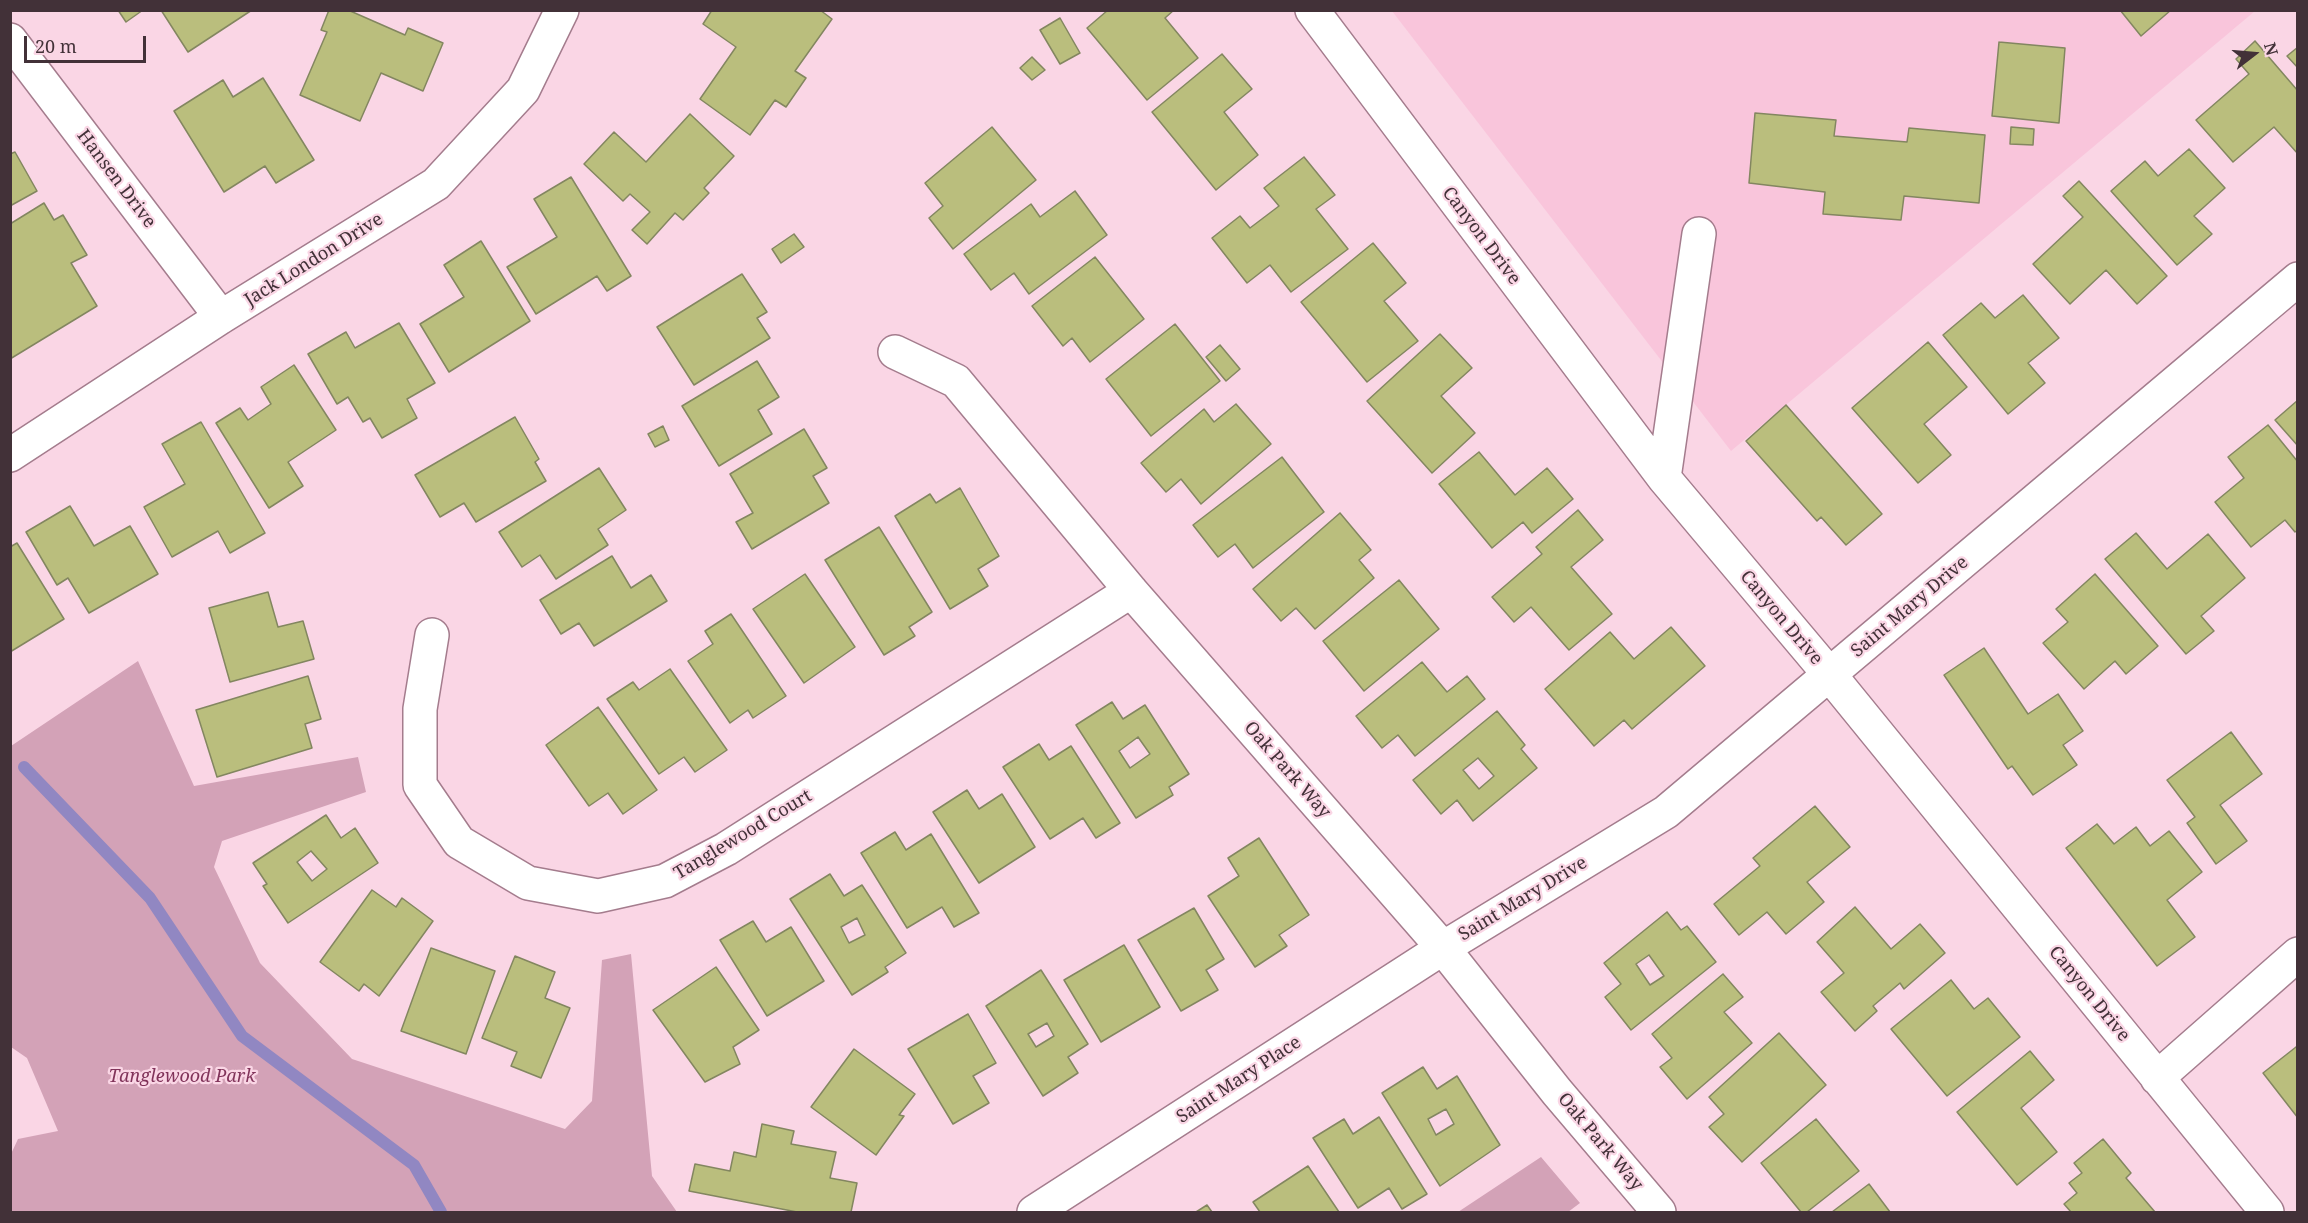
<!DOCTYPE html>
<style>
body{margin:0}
#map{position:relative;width:2308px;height:1223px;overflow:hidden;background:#fad6e5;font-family:"Noto Serif",serif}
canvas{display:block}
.frame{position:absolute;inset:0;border:12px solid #423138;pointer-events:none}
.north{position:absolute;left:2224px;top:24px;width:60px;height:60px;-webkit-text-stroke:4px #fad6e5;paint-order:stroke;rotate:74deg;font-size:16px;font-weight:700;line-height:24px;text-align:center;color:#423138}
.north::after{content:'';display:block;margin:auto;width:21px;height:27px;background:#423138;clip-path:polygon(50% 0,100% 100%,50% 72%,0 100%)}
.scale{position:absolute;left:24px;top:36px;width:122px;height:27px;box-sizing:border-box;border:3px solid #423138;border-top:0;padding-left:8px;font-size:18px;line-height:21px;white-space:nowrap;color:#423138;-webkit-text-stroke:4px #fad6e5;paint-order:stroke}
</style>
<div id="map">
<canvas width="2308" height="1223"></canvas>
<div class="frame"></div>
<div class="north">N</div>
<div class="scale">20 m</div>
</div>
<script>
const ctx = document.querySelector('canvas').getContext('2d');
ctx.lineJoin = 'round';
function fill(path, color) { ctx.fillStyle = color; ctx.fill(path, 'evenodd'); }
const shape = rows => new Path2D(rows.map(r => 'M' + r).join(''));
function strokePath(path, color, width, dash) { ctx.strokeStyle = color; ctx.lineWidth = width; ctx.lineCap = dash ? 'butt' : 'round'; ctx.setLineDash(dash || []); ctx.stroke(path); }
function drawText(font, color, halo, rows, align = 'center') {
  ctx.font = font + ' "Noto Serif",serif'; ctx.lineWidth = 4.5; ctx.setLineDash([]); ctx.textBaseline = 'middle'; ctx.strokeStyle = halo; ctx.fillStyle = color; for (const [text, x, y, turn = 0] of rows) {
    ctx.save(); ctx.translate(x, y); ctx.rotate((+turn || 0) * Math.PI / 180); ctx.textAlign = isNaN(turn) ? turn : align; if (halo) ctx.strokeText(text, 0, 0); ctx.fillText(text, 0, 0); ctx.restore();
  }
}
const built = shape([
 [1392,11,2255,11,1731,451]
]);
const green = shape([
 [138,661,194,786,358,757,366,792,222,841,214,867,260,963,352,1059,565,1129,592,1101,602,960,631,954,652,1176,677,1212,11,1212,11,1154,18,1139,58,1131,27,1058,11,1047,11,746],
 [1541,1157,1580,1203,1568,1212,1458,1212]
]);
const stream = shape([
 [24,767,150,898,242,1036,414,1165,441,1212]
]);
const building = shape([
 [118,10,143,10,126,22,118,10],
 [161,10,252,10,188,52,161,10],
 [329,10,348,10,405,35,408,28,443,43,423,91,381,73,360,121,300,95,327,32,321,30,329,10],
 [712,10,820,10,832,19,795,71,806,78,786,107,775,100,750,135,700,99,736,47,703,24,712,10],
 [1108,10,1174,10,1165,18,1198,58,1147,100,1087,28,1108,10],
 [2120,10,2171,10,2141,36,2120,10],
 [1060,18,1080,53,1060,64,1040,30,1060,18],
 [2255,41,2298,91,2298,154,2274,127,2233,162,2196,120,2249,74,2236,59,2255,41],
 [1999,42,2065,48,2059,123,1992,116,1999,42],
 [2298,47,2298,68,2287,56,2298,47],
 [1222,54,1252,89,1224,112,1258,155,1216,190,1152,112,1222,54],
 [1032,57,1045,70,1032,80,1020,68,1032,57],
 [263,78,314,160,276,183,265,166,224,192,174,111,223,80,233,97,263,78],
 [1755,113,1836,120,1834,136,1907,142,1909,128,1985,135,1979,203,1904,196,1901,220,1823,214,1825,192,1749,183,1755,113],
 [690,114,734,156,704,188,709,193,683,220,675,213,647,244,632,230,650,212,630,194,623,201,584,164,614,132,646,162,690,114],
 [992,127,1036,180,953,249,929,218,943,206,925,183,992,127],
 [2011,127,2034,129,2033,145,2010,144,2011,127],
 [2189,149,2225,188,2194,216,2212,234,2177,265,2111,191,2145,161,2158,176,2189,149],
 [15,152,37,191,10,206,10,154,15,152],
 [1304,157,1335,195,1316,209,1348,249,1291,292,1270,265,1247,283,1212,238,1240,216,1250,228,1279,206,1264,188,1304,157],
 [571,177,631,276,607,291,597,276,536,314,507,267,557,237,534,199,571,177],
 [2079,181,2167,276,2137,304,2106,270,2070,304,2033,264,2083,217,2063,196,2079,181],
 [1075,191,1107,235,1029,294,1014,273,991,290,964,254,1031,204,1040,217,1075,191],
 [44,203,54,220,63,215,87,255,71,263,97,306,10,359,10,224,44,203],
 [794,234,804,247,781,263,772,249,794,234],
 [481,241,530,321,449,372,420,324,464,297,444,265,481,241],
 [1373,243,1406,283,1384,301,1418,341,1367,382,1301,302,1373,243],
 [1095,257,1144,319,1090,362,1072,338,1063,346,1032,306,1095,257],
 [742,274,767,312,757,318,770,338,694,385,657,327,742,274],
 [2023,295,2059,338,2028,363,2045,383,2008,414,1943,335,1981,303,1995,318,2023,295],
 [399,323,435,383,407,399,417,418,382,438,370,418,363,422,348,397,337,404,308,354,346,332,355,348,399,323],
 [1175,324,1220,381,1151,436,1106,379,1175,324],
 [1440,334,1472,368,1441,396,1475,433,1432,473,1367,401,1440,334],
 [1928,342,1967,387,1924,424,1951,455,1918,483,1852,408,1928,342],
 [1220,345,1240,369,1226,381,1206,357,1220,345],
 [757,361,779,397,758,410,772,434,719,466,682,406,757,361],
 [294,365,336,430,288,462,303,486,269,508,216,423,240,408,248,420,271,404,261,387,294,365],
 [2298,400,2298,446,2275,420,2298,400],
 [1236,404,1271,444,1201,504,1181,479,1166,492,1141,463,1204,409,1214,422,1236,404],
 [1786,405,1882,514,1846,545,1821,517,1817,521,1746,441,1786,405],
 [515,417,539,459,535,462,546,481,476,522,464,503,440,517,415,475,515,417],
 [201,422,265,533,230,553,218,531,172,557,144,507,185,484,162,444,201,422],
 [2268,425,2298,462,2298,530,2295,532,2285,520,2251,547,2215,502,2244,478,2228,457,2268,425],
 [663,426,669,440,655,447,648,434,663,426],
 [804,429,827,468,813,476,829,503,752,549,736,522,753,513,730,474,804,429],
 [1479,452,1515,495,1547,468,1573,499,1532,533,1523,522,1492,548,1439,484,1479,452],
 [1282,457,1324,512,1253,568,1235,544,1218,557,1193,525,1282,457],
 [599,468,626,510,598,529,608,545,556,579,540,555,522,567,499,532,599,468],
 [960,488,999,556,978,569,988,586,950,609,895,516,930,494,936,503,960,488],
 [70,506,94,546,130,526,158,574,89,613,68,578,57,585,26,532,70,506],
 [1578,510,1603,540,1571,567,1612,614,1569,650,1531,607,1514,622,1492,597,1542,554,1536,547,1578,510],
 [1340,513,1371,550,1359,560,1374,578,1315,629,1296,608,1281,621,1253,589,1340,513],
 [879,527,932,612,909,627,915,636,884,655,825,560,879,527],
 [2136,533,2167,569,2208,534,2245,578,2201,616,2214,631,2186,654,2105,559,2136,533],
 [17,543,64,619,10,652,10,547,17,543],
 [612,556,631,588,651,575,667,601,594,646,579,623,561,634,540,600,612,556],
 [805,574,855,647,804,683,753,609,805,574],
 [2095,574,2158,646,2126,674,2115,661,2084,689,2043,643,2068,622,2056,609,2095,574],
 [1399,580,1439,629,1364,691,1323,641,1399,580],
 [268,592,278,627,303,621,314,659,230,682,209,608,268,592],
 [731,614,786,696,753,718,748,710,730,723,688,661,713,644,705,631,731,614],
 [1671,627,1705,666,1632,729,1624,720,1594,746,1545,689,1610,632,1634,659,1671,627],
 [1984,648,2028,714,2058,694,2083,731,2063,745,2077,765,2033,795,2012,766,2008,769,1944,675,1984,648],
 [1422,662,1447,692,1467,676,1485,699,1415,756,1398,735,1382,748,1356,716,1422,662],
 [670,669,727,750,695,772,684,757,659,774,607,699,633,682,639,690,670,669],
 [308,676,321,719,305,724,312,748,217,777,196,710,308,676],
 [1112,702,1123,719,1145,705,1189,774,1169,787,1173,795,1136,818,1076,725,1112,702],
 [1138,737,1150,754,1130,768,1119,751,1138,737],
 [598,707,657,790,623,814,608,793,589,806,546,745,598,707],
 [1497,711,1525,745,1521,749,1537,768,1473,821,1457,800,1441,814,1413,780,1497,711],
 [1478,758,1494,776,1479,789,1463,770,1478,758],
 [2231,732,2262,774,2220,805,2247,841,2216,864,2187,823,2195,817,2167,780,2231,732],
 [1039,744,1049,760,1071,746,1120,823,1096,838,1083,818,1050,839,1003,767,1039,744],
 [967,790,979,809,1002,794,1035,847,979,883,933,812,967,790],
 [1815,806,1850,847,1807,882,1824,902,1786,934,1767,912,1739,935,1714,904,1760,866,1753,858,1815,806],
 [326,815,341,838,355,828,378,863,288,923,263,886,267,884,253,863,326,815],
 [311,851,327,869,312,881,297,862,311,851],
 [2097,824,2114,844,2136,827,2150,846,2169,831,2202,872,2167,900,2195,937,2157,966,2066,848,2097,824],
 [895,832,906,850,931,834,979,913,954,927,942,907,907,928,861,853,895,832],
 [1259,838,1309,915,1279,935,1287,946,1255,967,1208,896,1239,876,1228,858,1259,838],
 [830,874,844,896,862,885,906,953,885,967,888,972,852,995,790,899,830,874],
 [857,918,865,935,849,943,841,927,857,918],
 [372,890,396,907,402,898,433,921,379,996,364,984,359,991,320,962,372,890],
 [1855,907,1891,949,1920,924,1945,953,1904,989,1900,983,1873,1006,1877,1011,1855,1031,1821,992,1844,973,1817,942,1855,907],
 [1194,908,1224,959,1206,970,1218,990,1181,1011,1138,940,1194,908],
 [1667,912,1681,930,1687,926,1716,962,1631,1030,1605,997,1621,984,1604,963,1667,912],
 [1649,955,1664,976,1650,985,1636,964,1649,955],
 [753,921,766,942,791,927,824,981,767,1016,720,940,753,921],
 [1124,945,1160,1007,1101,1042,1064,980,1124,945],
 [431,948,495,971,466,1054,401,1031,431,948],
 [515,956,555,972,545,998,570,1008,541,1078,511,1066,517,1052,482,1038,515,956],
 [716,967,759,1030,733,1047,740,1064,705,1082,653,1010,716,967],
 [1041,970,1088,1044,1068,1057,1078,1073,1043,1096,986,1006,1041,970],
 [1047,1023,1054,1036,1036,1047,1028,1034,1047,1023],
 [1723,974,1743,997,1724,1012,1752,1043,1687,1099,1660,1067,1672,1058,1652,1034,1723,974],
 [1951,980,1974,1009,1988,998,2020,1037,1947,1096,1891,1029,1951,980],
 [968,1014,996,1063,973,1076,989,1103,953,1124,908,1049,968,1014],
 [1779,1033,1826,1085,1742,1162,1709,1127,1724,1114,1709,1097,1779,1033],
 [2296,1047,2298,1049,2298,1118,2263,1073,2296,1047],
 [854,1049,915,1094,899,1115,904,1116,876,1155,811,1107,854,1049],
 [2030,1051,2054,1080,2021,1108,2057,1152,2017,1185,1957,1112,2030,1051],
 [1423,1067,1437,1089,1457,1076,1500,1145,1440,1186,1382,1093,1423,1067],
 [1446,1109,1454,1124,1436,1135,1428,1119,1446,1109],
 [1379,1117,1427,1194,1402,1209,1389,1188,1358,1208,1313,1138,1344,1119,1353,1134,1379,1117],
 [1816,1119,1859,1171,1807,1212,1801,1212,1761,1163,1816,1119],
 [762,1124,794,1131,791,1144,836,1152,830,1178,857,1183,851,1212,797,1212,689,1191,695,1164,730,1171,734,1152,756,1157,762,1124],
 [2103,1139,2131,1173,2126,1178,2155,1212,2071,1212,2064,1204,2077,1193,2069,1183,2082,1173,2074,1163,2103,1139],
 [1308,1166,1339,1212,1260,1212,1253,1202,1308,1166],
 [1869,1184,1890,1212,1832,1212,1869,1184],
 [1207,1205,1212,1212,1196,1212,1207,1205]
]);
const minor = shape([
 [1312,10,1664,478,1829,674,2267,1212],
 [10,40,221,317],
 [895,352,956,381,1131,591,1443,948,1557,1092,1659,1212],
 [10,455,221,317,436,184,523,90,562,10],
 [1664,478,1699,234],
 [432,635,420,709,420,785,459,842,528,883,598,896,665,881,726,849,1131,591],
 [2157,1078,2298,954],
 [1034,1212,1443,948,1666,812,2298,279]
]);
const streetNames = [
 ["Hansen Drive",116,179,53],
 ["Canyon Drive",1481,236,53],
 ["Jack London Drive",314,260,-32],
 ["Saint Mary Drive",1910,607,-40],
 ["Canyon Drive",1781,618,50],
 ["Oak Park Way",1287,770,49],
 ["Tanglewood Court",743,835,-31],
 ["Saint Mary Drive",1523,899,-31],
 ["Canyon Drive",2089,994,51],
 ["Saint Mary Place",1239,1080,-33],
 ["Oak Park Way",1600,1142,50]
];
const parkNames = [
 ["Tanglewood Park",182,1077]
];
fill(built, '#f9c5db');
fill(green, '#d3a2b7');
strokePath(stream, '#9187c2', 12);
fill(building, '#babe7d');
strokePath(building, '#838660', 1.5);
strokePath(minor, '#a47c8d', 36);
strokePath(minor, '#fff', 33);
drawText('18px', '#423138', '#fad6e5', streetNames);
drawText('italic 18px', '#81335a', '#fad6e5', parkNames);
</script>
